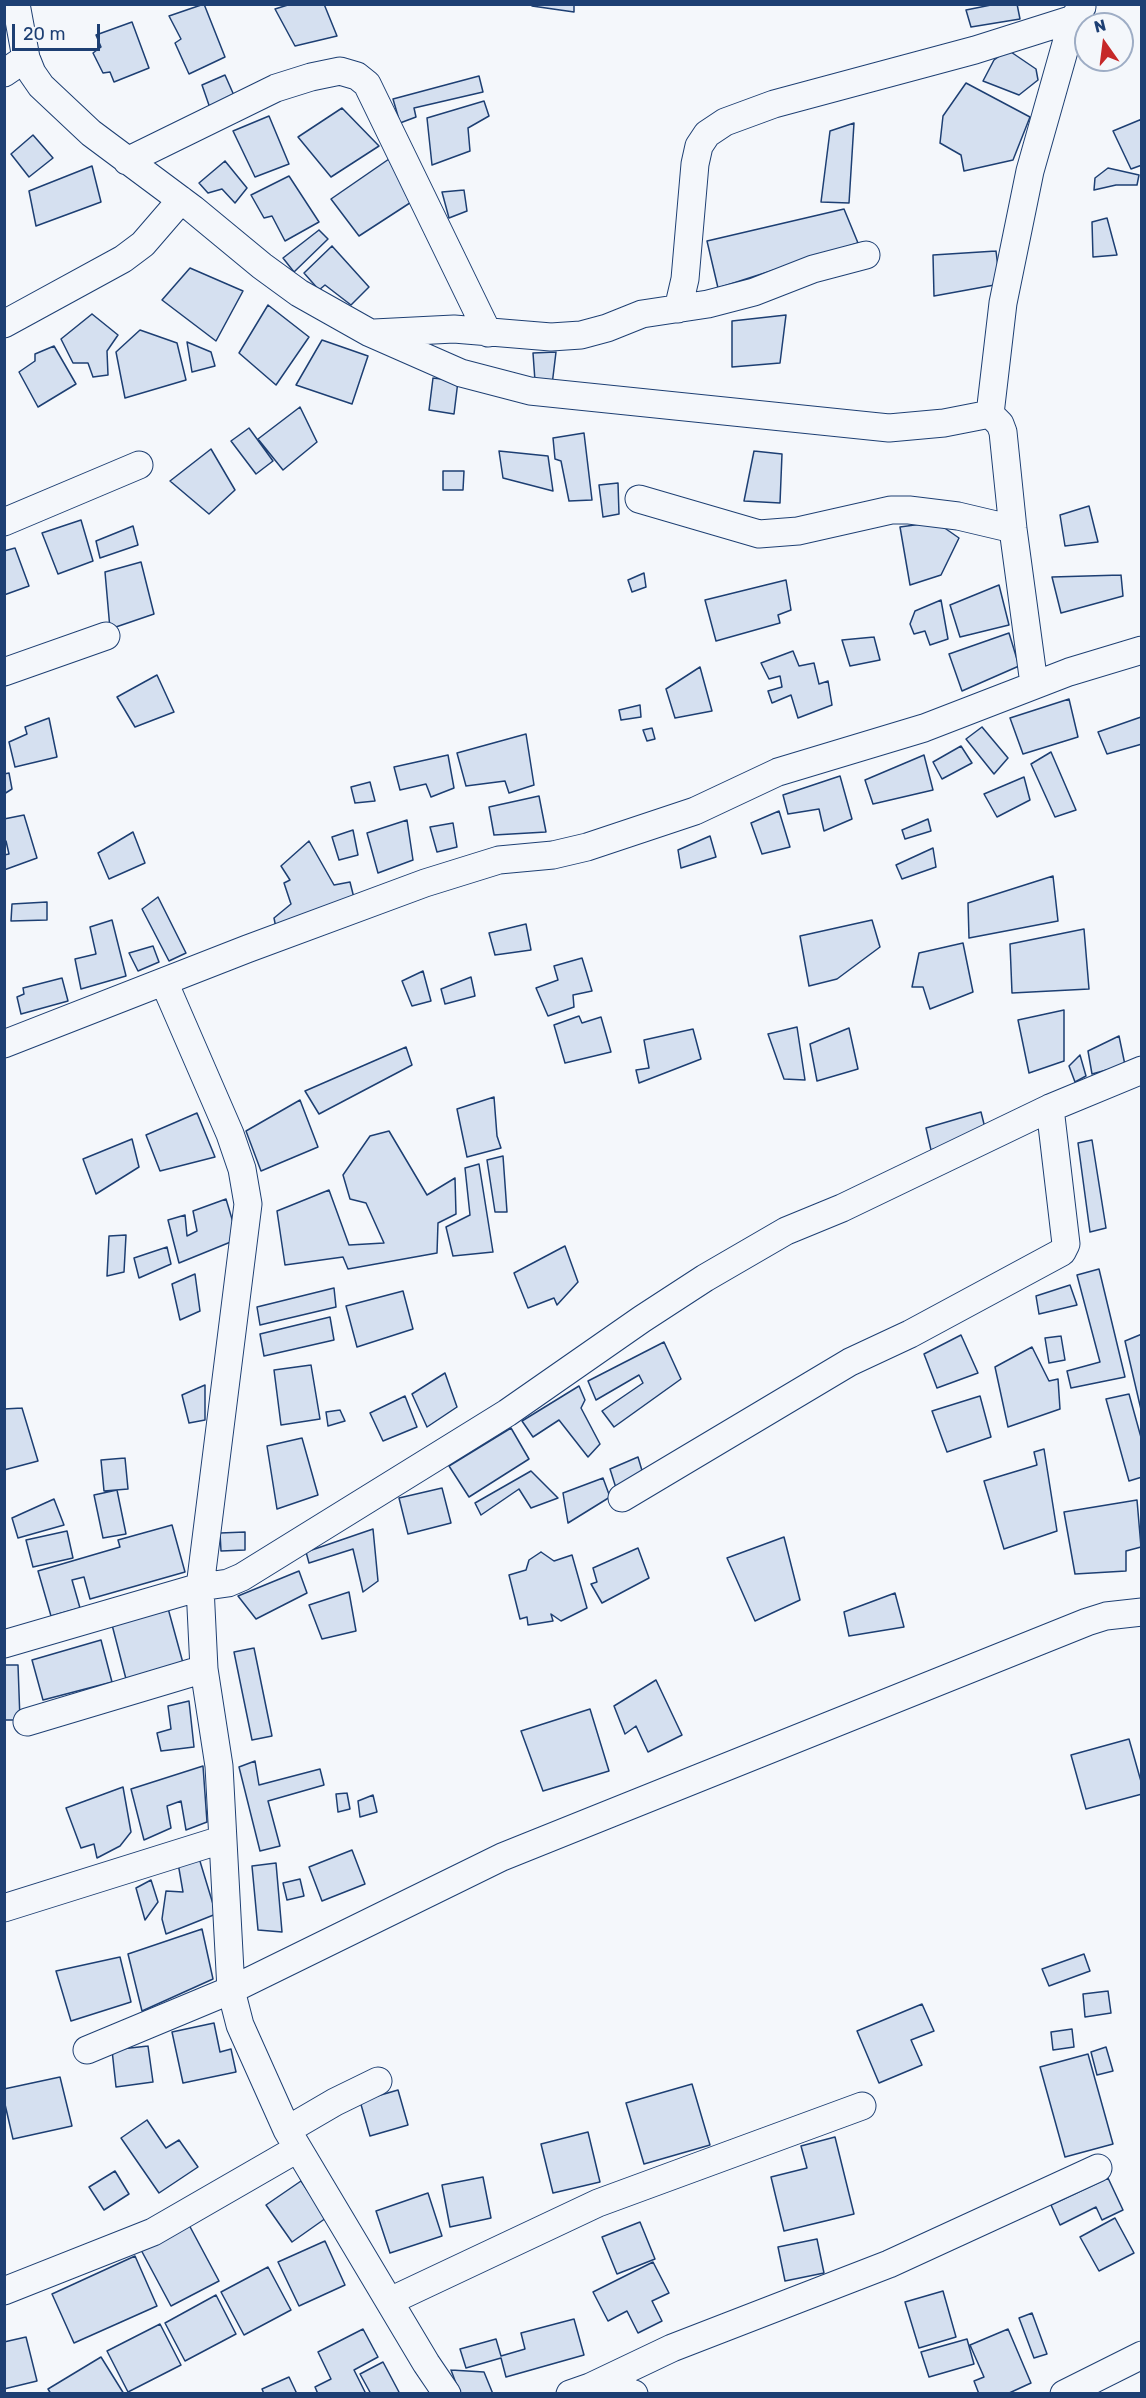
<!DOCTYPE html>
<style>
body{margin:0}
#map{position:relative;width:1146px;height:2398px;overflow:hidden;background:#f4f7fb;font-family:Rubik,sans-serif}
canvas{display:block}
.frame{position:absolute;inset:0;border:6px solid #1d3f73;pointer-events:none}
.north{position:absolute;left:1074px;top:12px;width:60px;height:60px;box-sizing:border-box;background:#f4f7fb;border:2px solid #9eadc5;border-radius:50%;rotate:346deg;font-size:16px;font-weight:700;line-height:24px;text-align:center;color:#1d3f73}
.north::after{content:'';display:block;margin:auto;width:21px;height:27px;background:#c62828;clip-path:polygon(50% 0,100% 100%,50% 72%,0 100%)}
.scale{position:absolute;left:12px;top:24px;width:88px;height:27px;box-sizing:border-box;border:3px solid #1d3f73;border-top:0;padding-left:8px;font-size:18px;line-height:21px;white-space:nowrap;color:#1d3f73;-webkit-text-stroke:4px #f4f7fb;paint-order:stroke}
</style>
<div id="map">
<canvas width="1146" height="2398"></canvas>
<div class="frame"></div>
<div class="north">N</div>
<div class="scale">20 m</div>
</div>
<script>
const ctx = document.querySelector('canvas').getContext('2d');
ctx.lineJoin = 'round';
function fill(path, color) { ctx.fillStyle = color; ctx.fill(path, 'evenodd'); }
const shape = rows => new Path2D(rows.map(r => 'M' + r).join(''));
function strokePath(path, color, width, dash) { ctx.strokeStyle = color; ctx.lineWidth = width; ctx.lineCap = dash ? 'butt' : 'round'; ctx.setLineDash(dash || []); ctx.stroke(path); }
const building = shape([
 [204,4,225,57,189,74,175,43,181,39,169,16,204,4],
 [291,4,324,4,337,36,295,46,275,9,291,4],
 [532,4,574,4,574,12,532,6,532,4],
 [996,4,1017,4,1020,19,971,27,966,10,996,4],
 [132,22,149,68,114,82,110,72,103,73,93,53,101,47,96,35,132,22],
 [1008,50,1036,69,1038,80,1019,95,983,81,994,60,1008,50],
 [225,75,236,100,211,111,202,85,225,75],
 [479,76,483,92,414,108,416,117,400,123,393,99,479,76],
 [966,83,1030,117,1013,160,964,171,961,155,940,143,943,116,966,83],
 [484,101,489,116,468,128,470,151,432,165,427,118,484,101],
 [342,108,379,146,331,177,298,137,342,108],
 [269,116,289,164,255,177,233,131,269,116],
 [1142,119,1142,165,1131,169,1113,131,1142,119],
 [854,123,849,203,821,202,830,131,854,123],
 [33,135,53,158,29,177,11,154,33,135],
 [389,159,416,199,359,236,331,199,389,159],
 [225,161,247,188,235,203,222,189,208,193,199,183,225,161],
 [92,166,101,202,36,226,29,191,92,166],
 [1108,168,1139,175,1137,185,1116,185,1094,190,1095,178,1108,168],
 [289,176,319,222,285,241,272,216,264,218,251,195,289,176],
 [464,190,467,211,449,218,442,192,464,190],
 [844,209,858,243,718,288,707,241,844,209],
 [1107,218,1117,255,1093,257,1092,222,1107,218],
 [319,230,328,239,294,272,283,258,319,230],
 [332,246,369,287,351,305,325,285,319,290,304,273,332,246],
 [996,251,1000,284,934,296,933,255,996,251],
 [190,268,243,291,216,341,162,300,190,268],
 [268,305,309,337,276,385,239,353,268,305],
 [92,314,118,335,107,351,108,375,93,377,88,363,73,363,61,339,92,314],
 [786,315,780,363,732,367,732,321,786,315],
 [140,330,177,343,186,380,125,398,116,352,140,330],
 [322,340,368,356,352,404,296,385,322,340],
 [187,342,211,352,215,366,192,372,187,342],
 [54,346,76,384,38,407,19,372,35,361,35,354,54,346],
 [556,352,552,385,535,381,533,353,556,352],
 [433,378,458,381,454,414,429,410,433,378],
 [300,407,317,442,283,470,258,439,300,407],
 [249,428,273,461,256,474,231,441,249,428],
 [584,433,592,500,569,501,561,461,555,459,553,438,584,433],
 [211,449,235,490,209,514,170,481,211,449],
 [499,451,548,456,553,491,503,478,499,451],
 [754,451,782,454,780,503,744,501,754,451],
 [443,471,464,471,463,490,443,490,443,471],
 [618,483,619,514,603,517,599,485,618,483],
 [1089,506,1098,542,1065,546,1060,515,1089,506],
 [81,520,93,561,58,574,42,533,81,520],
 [936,522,959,538,941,575,910,585,900,527,936,522],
 [133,526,138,545,100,558,96,541,133,526],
 [15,548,29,586,4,595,4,551,15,548],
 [141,562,154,614,110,629,105,572,141,562],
 [644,573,646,587,632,592,628,580,644,573],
 [1121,575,1123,596,1061,613,1052,577,1121,575],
 [786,580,791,610,778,615,780,623,716,641,705,600,786,580],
 [999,585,1009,625,960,637,950,605,999,585],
 [941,600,948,639,930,645,925,631,914,634,910,624,915,611,941,600],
 [1009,633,1019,666,962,691,949,654,1009,633],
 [874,637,880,660,850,666,842,640,874,637],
 [793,651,799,666,814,663,819,684,828,681,832,705,798,718,791,695,772,703,768,691,782,687,780,676,769,679,761,663,793,651],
 [700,667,712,711,675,718,666,689,700,667],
 [157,675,174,712,135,727,117,697,157,675],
 [1069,699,1078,737,1023,754,1010,718,1069,699],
 [640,705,641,717,621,720,619,710,640,705],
 [1141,717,1142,744,1107,754,1098,732,1141,717],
 [49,718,57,757,15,767,9,742,27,734,25,727,49,718],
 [982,727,1008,758,994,774,966,739,982,727],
 [652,728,655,739,647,741,643,730,652,728],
 [526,734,534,785,509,793,505,781,466,786,457,753,526,734],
 [961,746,972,763,942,779,933,762,961,746],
 [1051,752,1076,810,1055,817,1031,764,1051,752],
 [448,755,454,788,431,797,426,784,400,790,394,767,448,755],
 [924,755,933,790,873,804,865,780,924,755],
 [9,773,12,789,4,794,4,774,9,773],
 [840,776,852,819,824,831,819,809,788,814,783,795,840,776],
 [1024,777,1030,800,997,817,984,794,1024,777],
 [370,782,375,801,355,803,351,787,370,782],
 [539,796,546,832,494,835,489,807,539,796],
 [779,811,790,847,762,854,751,823,779,811],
 [24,815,37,858,4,870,4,855,9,854,6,841,4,841,4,819,24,815],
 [928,819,931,831,905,839,902,830,928,819],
 [407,820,413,860,378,873,367,833,407,820],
 [453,823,457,847,437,852,430,827,453,823],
 [353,830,358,855,339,860,332,837,353,830],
 [133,832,145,863,109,879,98,853,133,832],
 [710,836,716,857,681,868,678,850,710,836],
 [309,841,334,885,350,882,354,898,276,928,274,918,291,904,284,883,290,880,281,866,309,841],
 [933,848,936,867,902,879,896,865,933,848],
 [1053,876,1058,921,969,938,968,903,1053,876],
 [158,897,186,953,169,961,142,909,158,897],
 [47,902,47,920,11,921,12,904,47,902],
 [112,920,126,976,81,989,75,959,96,954,90,927,112,920],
 [872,920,880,947,837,979,809,986,800,936,872,920],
 [526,924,531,950,495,955,489,933,526,924],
 [1084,929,1089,989,1012,993,1010,944,1084,929],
 [963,943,973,992,930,1009,923,987,912,987,919,953,963,943],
 [153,946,159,962,138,971,129,953,153,946],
 [582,958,592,991,573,995,574,1007,548,1016,536,988,558,980,554,966,582,958],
 [423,971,431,1001,412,1006,402,981,423,971],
 [471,977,475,996,445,1004,441,989,471,977],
 [62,978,68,1001,21,1014,17,997,24,994,23,988,62,978],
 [1064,1010,1064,1061,1029,1073,1018,1020,1064,1010],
 [579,1016,582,1023,601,1017,611,1052,565,1063,554,1025,579,1016],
 [797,1027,805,1080,784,1079,768,1034,797,1027],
 [849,1028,858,1069,817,1081,810,1044,849,1028],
 [693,1029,701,1059,639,1083,636,1070,649,1068,644,1040,693,1029],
 [1119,1036,1125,1065,1092,1074,1088,1051,1119,1036],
 [406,1047,412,1065,319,1114,305,1091,406,1047],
 [1080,1055,1086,1076,1075,1082,1069,1066,1080,1055],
 [494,1097,497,1136,501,1148,467,1157,457,1109,494,1097],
 [300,1100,318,1147,261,1171,246,1131,300,1100],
 [981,1112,986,1132,931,1150,926,1128,981,1112],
 [197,1113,215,1157,160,1171,146,1135,197,1113],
 [389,1131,427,1195,455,1178,456,1214,438,1223,437,1253,348,1269,343,1257,285,1265,277,1211,329,1190,349,1245,384,1243,366,1203,350,1199,343,1175,370,1136,389,1131],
 [132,1139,139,1167,96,1194,83,1159,132,1139],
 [1092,1140,1106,1228,1090,1232,1078,1143,1092,1140],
 [503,1156,507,1212,495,1212,487,1160,503,1156],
 [479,1164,493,1252,453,1256,446,1227,470,1215,465,1168,479,1164],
 [226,1199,238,1239,179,1263,168,1220,185,1215,187,1236,197,1231,193,1211,226,1199],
 [126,1235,124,1272,107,1276,109,1236,126,1235],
 [565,1246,578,1282,557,1305,554,1298,528,1308,514,1273,565,1246],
 [167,1247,171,1264,139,1278,134,1258,167,1247],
 [1099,1269,1125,1377,1071,1388,1067,1371,1100,1362,1077,1275,1099,1269],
 [195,1274,200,1311,180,1320,172,1284,195,1274],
 [1070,1285,1077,1305,1039,1314,1036,1296,1070,1285],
 [334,1288,336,1307,260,1325,257,1307,334,1288],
 [403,1291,413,1329,357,1347,346,1306,403,1291],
 [330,1317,334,1340,264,1356,260,1334,330,1317],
 [1142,1334,1142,1414,1125,1341,1142,1334],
 [961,1335,978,1373,937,1388,924,1354,961,1335],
 [1061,1336,1065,1360,1049,1363,1045,1338,1061,1336],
 [664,1342,681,1379,614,1427,602,1411,643,1383,639,1375,596,1400,588,1381,664,1342],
 [1032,1347,1049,1381,1058,1379,1060,1409,1008,1427,995,1367,1032,1347],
 [311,1365,320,1419,281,1425,274,1370,311,1365],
 [445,1373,457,1407,427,1427,412,1394,445,1373],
 [205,1385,205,1420,189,1423,182,1395,205,1385],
 [579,1386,585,1400,581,1408,600,1444,588,1457,559,1420,533,1437,522,1421,579,1386],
 [1129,1394,1142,1441,1142,1477,1129,1481,1106,1399,1129,1394],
 [405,1396,417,1427,383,1441,370,1413,405,1396],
 [980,1396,991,1437,947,1452,932,1411,980,1396],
 [22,1408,38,1461,4,1470,4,1409,22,1408],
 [340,1410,345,1421,328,1426,326,1412,340,1410],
 [511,1428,529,1459,469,1497,449,1466,511,1428],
 [302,1438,318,1495,277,1509,267,1446,302,1438],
 [1044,1449,1057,1531,1004,1549,984,1481,1037,1465,1034,1452,1044,1449],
 [638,1457,643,1474,616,1488,610,1469,638,1457],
 [125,1458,128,1489,104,1491,101,1460,125,1458],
 [531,1471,558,1498,531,1508,519,1489,481,1515,475,1503,531,1471],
 [603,1478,610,1497,568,1523,563,1493,603,1478],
 [442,1488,451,1523,408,1534,399,1498,442,1488],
 [117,1490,126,1534,103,1538,94,1495,117,1490],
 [54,1499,64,1525,18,1538,12,1518,54,1499],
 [1137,1500,1141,1547,1126,1551,1126,1571,1075,1574,1064,1512,1137,1500],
 [172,1525,185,1572,90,1599,84,1577,72,1580,80,1608,51,1616,38,1571,120,1547,118,1540,172,1525],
 [373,1529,378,1581,363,1592,353,1549,309,1563,306,1552,373,1529],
 [67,1531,73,1558,33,1567,26,1540,67,1531],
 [245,1532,245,1550,221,1551,220,1533,245,1532],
 [784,1537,800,1600,755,1621,727,1558,784,1537],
 [638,1548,649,1578,602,1603,591,1584,597,1582,593,1568,638,1548],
 [541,1552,554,1561,572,1555,587,1608,561,1621,551,1614,553,1621,528,1625,527,1617,520,1619,509,1575,526,1570,529,1560,541,1552],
 [299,1571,307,1593,256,1619,238,1596,299,1571],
 [349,1592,356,1631,322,1639,309,1605,349,1592],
 [895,1593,904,1627,849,1636,844,1612,895,1593],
 [166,1601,183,1663,126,1679,110,1617,166,1601],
 [101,1640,112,1682,43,1700,32,1660,101,1640],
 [254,1648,272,1736,252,1740,234,1652,254,1648],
 [4,1665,18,1665,20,1720,4,1720,4,1665],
 [656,1680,682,1735,648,1752,636,1726,625,1734,614,1706,656,1680],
 [189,1701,194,1747,161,1751,157,1733,171,1729,168,1706,189,1701],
 [590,1709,609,1771,543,1791,521,1731,590,1709],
 [1129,1739,1142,1785,1142,1794,1086,1809,1071,1755,1129,1739],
 [255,1761,259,1785,320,1769,324,1785,268,1801,280,1846,260,1851,239,1767,255,1761],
 [203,1766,207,1822,186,1830,181,1801,167,1806,171,1828,144,1840,131,1789,203,1766],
 [123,1787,131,1832,120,1846,97,1858,94,1844,81,1848,66,1808,123,1787],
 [347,1793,350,1809,338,1812,336,1794,347,1793],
 [373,1795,377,1812,360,1817,358,1801,373,1795],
 [352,1850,365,1884,322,1901,309,1867,352,1850],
 [199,1858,216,1914,166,1934,162,1919,166,1891,183,1892,178,1863,199,1858],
 [276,1863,282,1932,258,1930,252,1866,276,1863],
 [300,1879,304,1896,287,1900,283,1883,300,1879],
 [151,1880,158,1902,145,1920,136,1888,151,1880],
 [202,1929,213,1979,142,2011,128,1954,202,1929],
 [1084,1954,1090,1971,1049,1986,1042,1969,1084,1954],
 [120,1957,131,2002,71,2021,56,1971,120,1957],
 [1108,1991,1111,2013,1085,2017,1083,1994,1108,1991],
 [922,2004,934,2031,911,2040,922,2065,879,2083,857,2031,922,2004],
 [214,2023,220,2052,231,2049,236,2072,183,2083,172,2032,214,2023],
 [1072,2029,1074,2047,1053,2050,1051,2032,1072,2029],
 [148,2046,153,2082,116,2087,112,2050,148,2046],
 [1106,2047,1113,2071,1097,2075,1091,2052,1106,2047],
 [1088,2054,1113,2144,1065,2157,1040,2067,1088,2054],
 [60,2077,72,2126,13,2139,4,2100,4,2089,60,2077],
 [692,2084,710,2145,644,2164,626,2103,692,2084],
 [398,2090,408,2125,370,2136,360,2101,398,2090],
 [147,2120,166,2148,179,2140,198,2167,159,2193,121,2138,147,2120],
 [588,2132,600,2182,553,2193,541,2144,588,2132],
 [835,2137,854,2214,784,2231,771,2177,807,2168,801,2146,835,2137],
 [115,2171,129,2194,104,2210,89,2187,115,2171],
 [483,2177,491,2218,450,2227,442,2185,483,2177],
 [1108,2178,1123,2210,1102,2220,1096,2207,1060,2225,1051,2205,1108,2178],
 [301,2181,326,2218,292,2242,266,2205,301,2181],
 [428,2193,442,2236,390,2253,376,2211,428,2193],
 [1115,2218,1134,2253,1099,2271,1080,2237,1115,2218],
 [640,2222,655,2259,617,2274,602,2237,640,2222],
 [188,2223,219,2281,171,2306,140,2248,188,2223],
 [817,2239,824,2273,785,2281,778,2247,817,2239],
 [325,2241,345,2285,299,2306,278,2262,325,2241],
 [135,2256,157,2306,74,2343,52,2294,135,2256],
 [653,2262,669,2293,652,2301,662,2321,638,2333,627,2311,608,2321,593,2292,653,2262],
 [268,2267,291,2310,244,2335,221,2292,268,2267],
 [943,2291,956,2337,919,2348,905,2302,943,2291],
 [216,2295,236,2334,185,2361,165,2323,216,2295],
 [1032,2313,1047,2354,1034,2358,1019,2318,1032,2313],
 [574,2319,584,2355,506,2377,501,2358,466,2368,460,2349,496,2339,501,2356,525,2349,521,2333,574,2319],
 [160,2324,181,2365,128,2392,107,2351,160,2324],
 [363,2329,378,2357,354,2370,366,2394,318,2394,315,2387,331,2379,318,2352,363,2329],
 [1008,2329,1031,2383,1007,2394,979,2394,974,2381,984,2377,970,2345,1008,2329],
 [26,2337,37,2381,4,2389,4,2342,26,2337],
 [967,2339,974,2364,929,2377,921,2352,967,2339],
 [101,2357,124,2394,51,2394,48,2389,101,2357],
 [383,2362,400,2394,371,2394,360,2374,383,2362],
 [451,2370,484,2372,493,2394,460,2394,451,2370],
 [289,2377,297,2394,264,2394,262,2389,289,2377]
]);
const street = shape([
 [16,4,26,58,32,73,41,86,91,133,193,209,262,266,299,293,370,333,461,373,530,391,889,428,944,423,990,414,1000,424,1003,432,1013,529,1034,684],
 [4,73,26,58],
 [127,161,276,88,311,77,340,71,357,76,367,84,488,333],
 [678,309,685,279,695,164,699,146,707,134,725,122,774,104,975,50,1073,19],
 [4,324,123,259,143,244,181,200],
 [374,333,454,329,551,337,581,335,607,328,642,314,708,304,754,292,813,269,866,255],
 [990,414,1003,303,1030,171,1073,19,1082,7],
 [639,499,759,534,798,531,891,510,909,510,958,516,1013,529],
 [4,522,139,465],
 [4,672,106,636],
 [164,982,230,1134,242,1169,248,1204,200,1587,204,1669,219,1766,231,1990,240,2025,287,2130,426,2363,447,2394],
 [4,1044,247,949,425,883,499,860,553,855,587,847,695,811,778,772,924,728,1069,672,1142,650],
 [622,1498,850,1362,910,1334,1062,1252,1066,1244,1050,1108],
 [4,1644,200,1587,228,1583,242,1577,507,1413,642,1319,705,1278,786,1231,842,1208,1050,1108,1142,1070],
 [27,1722,204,1669],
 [4,1908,221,1840],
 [87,2050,231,1990,502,1857,1087,1622,1106,1616,1142,1612],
 [287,2130,335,2102,378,2081],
 [4,2291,153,2232,297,2149],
 [390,2301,598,2203,862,2106],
 [590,2387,672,2348,889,2264,1098,2168],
 [570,2394,590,2387,612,2386,634,2394],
 [1064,2394,1142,2355]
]);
fill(building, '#d5e0f0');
strokePath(building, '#1d3f73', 1.5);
strokePath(street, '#1d3f73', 29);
strokePath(street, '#f4f7fb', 27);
</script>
